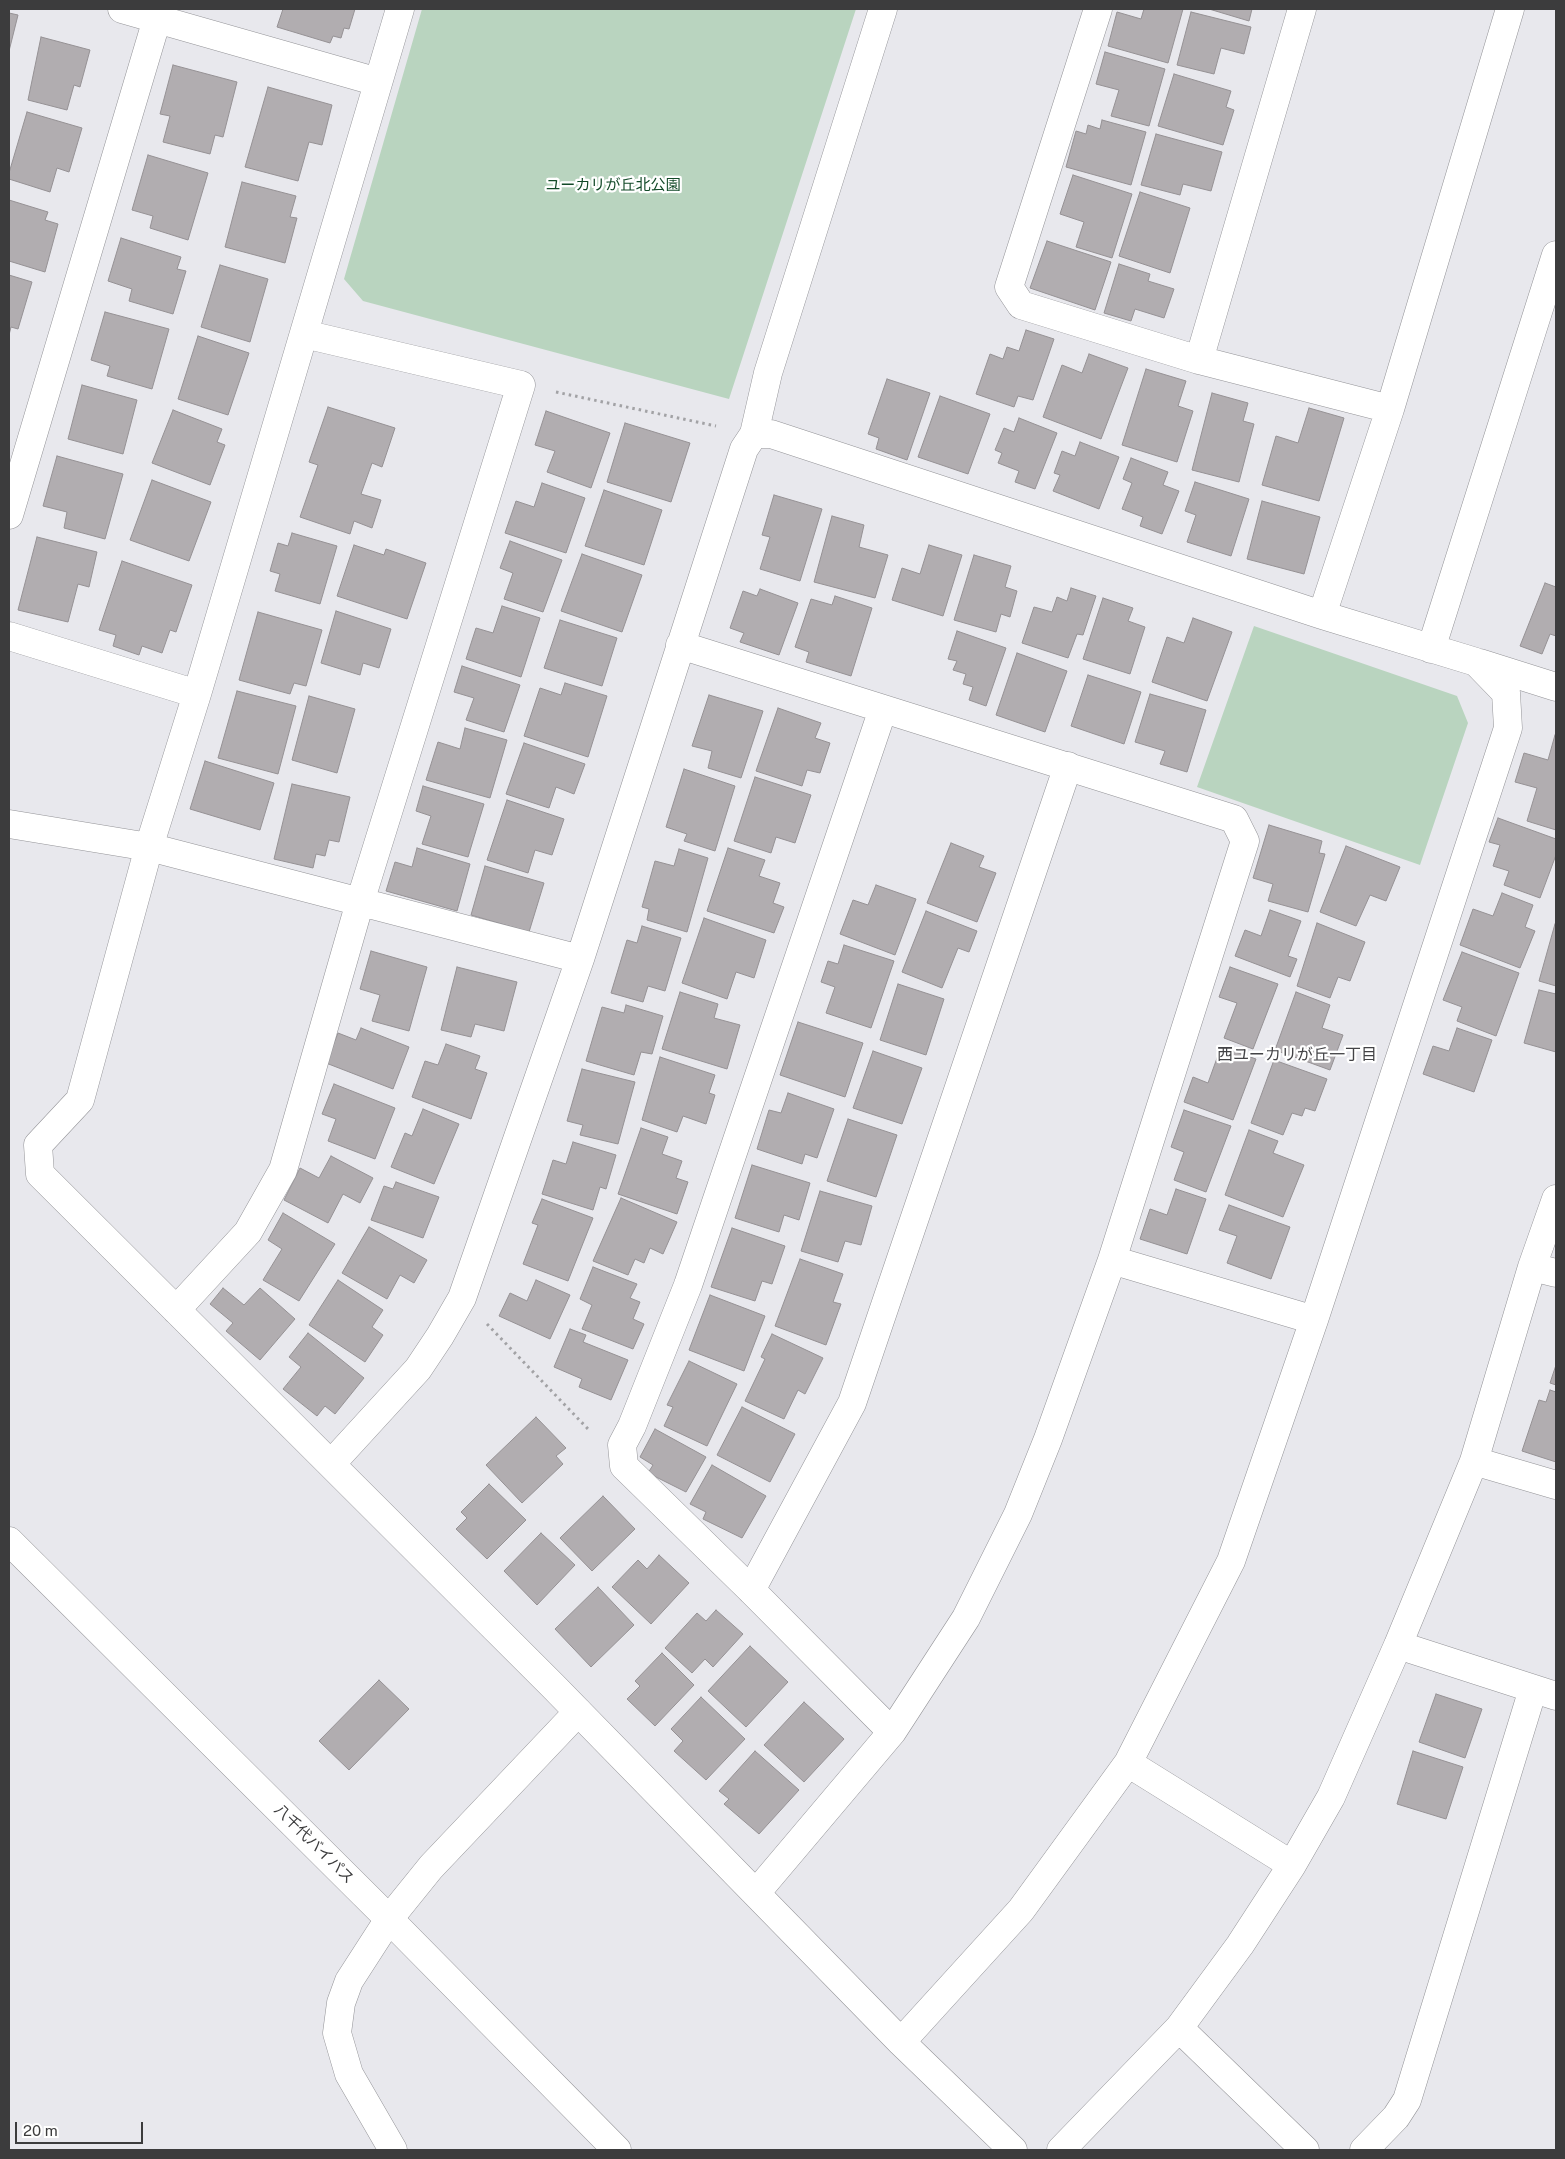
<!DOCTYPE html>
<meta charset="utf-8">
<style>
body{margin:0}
#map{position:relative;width:1565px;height:2159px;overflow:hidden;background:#e8e8ed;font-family:"Public Sans",sans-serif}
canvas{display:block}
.frame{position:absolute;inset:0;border:10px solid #3c3c3d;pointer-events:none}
.scale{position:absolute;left:15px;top:2122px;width:128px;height:22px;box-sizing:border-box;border:2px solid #3c3c3d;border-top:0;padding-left:6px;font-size:15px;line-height:18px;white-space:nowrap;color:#3c3c3d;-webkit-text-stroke:4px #fff;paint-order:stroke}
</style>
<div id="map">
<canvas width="1565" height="2159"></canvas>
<div class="frame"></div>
<div class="scale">20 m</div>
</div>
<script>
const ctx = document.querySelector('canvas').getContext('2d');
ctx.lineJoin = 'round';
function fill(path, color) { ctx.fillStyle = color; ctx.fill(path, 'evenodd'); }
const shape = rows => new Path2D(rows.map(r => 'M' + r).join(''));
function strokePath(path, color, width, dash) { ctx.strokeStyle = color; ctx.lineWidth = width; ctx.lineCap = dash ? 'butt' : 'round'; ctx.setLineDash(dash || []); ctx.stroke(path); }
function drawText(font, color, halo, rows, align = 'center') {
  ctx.font = font + ' "Public Sans","Noto Sans JP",sans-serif'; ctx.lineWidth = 4.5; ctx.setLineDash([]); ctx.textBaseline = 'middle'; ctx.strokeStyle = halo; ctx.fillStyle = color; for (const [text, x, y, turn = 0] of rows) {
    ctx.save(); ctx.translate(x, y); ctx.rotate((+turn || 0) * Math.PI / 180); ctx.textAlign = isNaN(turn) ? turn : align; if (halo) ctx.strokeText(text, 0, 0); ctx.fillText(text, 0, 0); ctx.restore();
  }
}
const green = shape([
 [422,9,856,9,729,399,363,301,344,279],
 [1254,626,1457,696,1468,723,1420,865,1197,787]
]);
const building = shape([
 [283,9,355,9,349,29,344,28,341,38,333,36,330,43,277,27,283,9],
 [1144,9,1183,9,1168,63,1108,46,1117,12,1141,19,1144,9],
 [1209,9,1252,9,1249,21,1209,9],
 [1191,12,1251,27,1244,54,1221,48,1214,74,1177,65,1191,12],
 [9,13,18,15,9,51,9,13],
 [41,37,90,50,80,87,74,85,67,110,28,100,41,37],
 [1105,52,1165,69,1149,126,1111,116,1119,90,1096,84,1105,52],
 [173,65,237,82,223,137,215,135,210,154,163,142,170,116,160,114,173,65],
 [1174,74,1231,91,1226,107,1234,110,1223,145,1158,126,1174,74],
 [268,87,332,105,322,145,309,142,298,181,245,167,268,87],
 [27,112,82,128,69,172,57,168,50,192,9,179,9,173,27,112],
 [1102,120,1146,132,1131,185,1066,167,1076,131,1086,134,1088,125,1100,129,1102,120],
 [1156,134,1222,152,1211,191,1183,184,1180,195,1141,185,1156,134],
 [148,155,208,173,188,240,150,228,153,216,132,210,148,155],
 [1073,175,1132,194,1112,258,1076,247,1084,222,1060,214,1073,175],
 [242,182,296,196,290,217,297,218,285,263,225,247,242,182],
 [1140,192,1190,208,1170,273,1119,256,1140,192],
 [9,200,48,212,45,220,58,224,45,272,9,261,9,200],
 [121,238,181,257,177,269,186,271,173,314,129,301,132,289,108,281,121,238],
 [1047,241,1111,262,1095,310,1030,288,1047,241],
 [1119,264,1150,274,1148,281,1174,289,1164,318,1135,309,1131,321,1104,313,1119,264],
 [220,265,268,279,250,342,201,327,220,265],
 [9,275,32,282,18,329,11,327,9,335,9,275],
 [105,312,169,329,152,389,107,376,110,366,91,360,105,312],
 [1026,330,1054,339,1033,400,1018,396,1014,407,976,394,990,354,1003,359,1007,347,1019,351,1026,330],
 [198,336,249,353,228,415,178,399,198,336],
 [1089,354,1128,368,1101,439,1043,417,1062,365,1082,373,1089,354],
 [1146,369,1186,381,1178,406,1193,411,1177,462,1122,445,1146,369],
 [887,379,930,393,907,460,876,449,879,438,868,434,887,379],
 [82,385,137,400,123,454,68,439,82,385],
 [1212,393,1248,403,1243,421,1254,424,1239,482,1192,470,1212,393],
 [940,396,990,414,968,474,918,457,940,396],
 [328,407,395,428,382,467,372,463,361,494,381,500,372,528,354,521,350,534,300,517,318,465,309,462,328,407],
 [1309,408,1344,418,1319,501,1262,485,1276,436,1298,443,1309,408],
 [173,410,222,429,217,442,225,445,210,485,152,463,173,410],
 [546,411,610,433,591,488,547,472,555,451,535,445,546,411],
 [1019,418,1057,433,1035,489,1015,482,1019,471,998,463,1002,453,995,450,1004,428,1014,432,1019,418],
 [625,423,690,443,671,502,607,482,625,423],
 [1080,442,1119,457,1099,509,1053,491,1060,475,1054,473,1062,451,1075,456,1080,442],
 [57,456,123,474,105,539,64,528,67,512,43,506,57,456],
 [1131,458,1168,472,1163,485,1179,491,1162,534,1140,526,1143,517,1122,509,1132,483,1123,479,1131,458],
 [152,480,211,502,189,561,130,540,152,480],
 [1195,482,1249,499,1231,556,1187,542,1196,515,1185,511,1195,482],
 [542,483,585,498,566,553,505,533,516,501,534,507,542,483],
 [604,490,662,510,644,565,585,546,604,490],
 [774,495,822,509,800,581,760,569,770,537,762,535,774,495],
 [1262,501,1320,517,1304,574,1247,559,1262,501],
 [832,516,864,525,859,547,888,555,875,598,814,582,832,516],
 [292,533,337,546,320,604,275,591,280,574,270,571,278,543,288,546,292,533],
 [37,537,97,552,89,587,78,584,68,622,18,610,37,537],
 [510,541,562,560,543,612,504,599,513,573,500,568,510,541],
 [354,545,384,555,386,549,426,563,407,619,337,596,354,545],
 [929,545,962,555,943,616,892,600,902,568,920,574,929,545],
 [582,554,642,575,622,632,561,611,582,554],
 [974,555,1011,566,1005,587,1017,591,1010,617,1001,614,996,632,954,620,974,555],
 [122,561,192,585,176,632,170,630,162,653,142,646,139,655,113,646,116,635,99,630,122,561],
 [1545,583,1556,587,1556,636,1550,634,1542,654,1520,646,1545,583],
 [1071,588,1096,596,1083,635,1077,634,1068,658,1022,643,1034,607,1052,612,1057,597,1067,601,1071,588],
 [760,589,798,603,779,655,740,642,744,633,730,628,743,591,757,596,760,589],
 [835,596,872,608,851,676,806,662,809,652,795,647,811,599,832,605,835,596],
 [1103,598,1133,608,1128,621,1145,627,1130,674,1083,659,1103,598],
 [502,606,540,618,521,677,466,659,476,628,493,633,502,606],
 [336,611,391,629,379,668,363,663,360,675,321,663,336,611],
 [258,612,322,630,306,686,294,683,290,694,239,680,258,612],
 [1193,618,1232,632,1207,701,1152,682,1167,637,1184,643,1193,618],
 [560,620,617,638,602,686,544,668,560,620],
 [957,631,1006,648,986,706,969,700,973,687,963,684,966,674,953,670,957,661,948,659,957,631],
 [1017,653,1067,671,1045,732,996,715,1017,653],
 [462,666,520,685,504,732,466,720,474,698,454,692,462,666],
 [1088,675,1141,692,1124,744,1071,726,1088,675],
 [565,683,607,696,588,757,524,736,540,688,561,695,565,683],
 [237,691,296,706,278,774,218,758,237,691],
 [1150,694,1206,710,1187,772,1160,764,1165,751,1135,742,1150,694],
 [709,695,763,711,741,778,708,768,712,751,692,746,709,695],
 [309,696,355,709,337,773,292,760,309,696],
 [778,708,821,723,815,738,830,743,820,773,807,770,802,786,756,771,778,708],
 [465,728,507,740,490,798,426,780,438,742,460,749,465,728],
 [1555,735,1556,735,1556,830,1527,821,1537,788,1515,782,1524,753,1548,760,1555,735],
 [524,743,585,764,574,794,556,787,549,808,506,794,524,743],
 [205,761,274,783,260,830,190,809,205,761],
 [684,769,735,786,715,851,684,841,687,834,666,827,684,769],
 [755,777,811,795,795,843,776,837,771,853,734,841,755,777],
 [292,784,350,797,339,842,329,840,325,856,316,854,313,868,274,859,292,784],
 [423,786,484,804,468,857,422,844,431,816,416,811,423,786],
 [507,800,564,819,552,855,535,850,528,873,487,860,507,800],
 [1498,818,1556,839,1556,855,1540,898,1504,885,1509,871,1493,866,1500,845,1489,842,1498,818],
 [1269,825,1322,841,1319,853,1325,854,1308,912,1268,901,1273,884,1253,878,1269,825],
 [951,843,984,856,979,867,996,873,977,922,927,903,951,843],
 [1346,846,1400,867,1386,901,1370,895,1356,926,1320,912,1346,846],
 [417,848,470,864,457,911,386,891,395,862,412,867,417,848],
 [728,848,765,860,759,876,780,883,773,903,784,907,774,933,707,911,728,848],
 [679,849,708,858,687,932,647,920,649,909,642,907,655,861,674,866,679,849],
 [485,866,544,883,529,932,471,915,485,866],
 [876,885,916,899,895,955,840,934,853,900,868,905,876,885],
 [1502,893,1533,905,1525,927,1535,931,1520,968,1460,945,1473,909,1493,916,1502,893],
 [1270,910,1301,921,1288,956,1297,959,1290,977,1235,956,1245,930,1261,936,1270,910],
 [926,911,977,931,969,952,958,948,942,988,902,972,926,911],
 [704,918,766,940,754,978,736,972,727,999,682,983,704,918],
 [1317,923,1365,942,1350,981,1338,977,1330,998,1297,986,1317,923],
 [1555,924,1556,924,1556,986,1539,981,1555,924],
 [642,926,681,938,665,991,648,986,643,1002,611,993,627,940,637,943,642,926],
 [844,945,894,961,871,1028,826,1013,835,987,821,982,828,961,838,964,844,945],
 [371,951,427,967,409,1031,372,1021,380,995,360,989,371,951],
 [1462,952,1519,973,1496,1036,1457,1021,1462,1007,1443,1000,1462,952],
 [457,967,517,982,504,1031,475,1024,471,1037,441,1030,457,967],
 [1230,967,1278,984,1253,1049,1224,1038,1237,1003,1219,997,1230,967],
 [898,984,944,999,926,1055,880,1040,898,984],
 [1539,990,1556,994,1556,1052,1524,1043,1539,990],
 [680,992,718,1004,714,1018,740,1025,727,1069,662,1049,680,992],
 [1296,992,1330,1005,1322,1028,1343,1035,1330,1070,1275,1050,1296,992],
 [626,1005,663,1016,652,1054,641,1052,634,1075,586,1061,602,1007,624,1013,626,1005],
 [798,1022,863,1043,845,1097,780,1075,798,1022],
 [361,1028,409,1047,393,1089,326,1063,338,1033,356,1040,361,1028],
 [1457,1028,1492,1040,1474,1092,1423,1074,1433,1046,1449,1051,1457,1028],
 [446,1044,480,1056,475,1069,487,1073,471,1119,412,1097,425,1061,438,1065,446,1044],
 [1221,1047,1256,1059,1233,1120,1184,1102,1193,1077,1208,1083,1221,1047],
 [873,1051,922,1068,902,1124,853,1108,873,1051],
 [660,1057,715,1075,709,1093,715,1095,706,1124,683,1116,677,1132,642,1120,660,1057],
 [1274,1060,1327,1079,1315,1111,1305,1108,1302,1116,1292,1113,1283,1135,1251,1123,1274,1060],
 [582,1069,635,1082,618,1144,580,1135,583,1125,567,1121,582,1069],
 [334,1084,395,1108,375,1159,328,1141,336,1119,322,1114,334,1084],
 [788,1093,834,1109,817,1158,805,1154,802,1164,757,1149,769,1110,781,1113,788,1093],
 [423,1109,459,1124,434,1184,391,1167,405,1133,412,1136,423,1109],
 [1184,1110,1231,1126,1206,1192,1174,1180,1184,1152,1171,1147,1184,1110],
 [848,1119,897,1135,876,1197,827,1181,848,1119],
 [641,1128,668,1137,662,1154,682,1161,676,1178,688,1182,677,1214,618,1194,641,1128],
 [1249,1130,1278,1141,1273,1153,1304,1165,1283,1217,1225,1195,1249,1130],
 [573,1142,616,1155,606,1189,600,1187,593,1210,542,1194,553,1160,566,1164,573,1142],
 [331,1156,373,1178,360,1203,343,1194,328,1223,284,1200,300,1168,319,1178,331,1156],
 [752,1165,810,1183,799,1220,784,1215,779,1232,735,1218,752,1165],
 [396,1182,439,1197,423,1238,371,1220,384,1186,393,1189,396,1182],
 [1176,1189,1206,1199,1187,1254,1140,1239,1150,1209,1167,1215,1176,1189],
 [820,1191,872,1206,861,1245,845,1241,838,1262,801,1251,820,1191],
 [621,1198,677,1222,663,1254,650,1248,644,1263,635,1259,628,1275,593,1261,621,1198],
 [542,1199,593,1218,568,1281,523,1264,538,1225,532,1223,542,1199],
 [1229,1205,1290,1227,1271,1279,1227,1263,1237,1236,1219,1230,1229,1205],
 [283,1213,335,1244,299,1301,263,1280,282,1249,268,1240,283,1213],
 [369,1227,427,1260,414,1283,400,1275,387,1299,342,1273,369,1227],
 [732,1228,785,1246,772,1284,762,1281,755,1301,711,1287,732,1228],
 [800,1259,843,1274,833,1302,841,1304,826,1345,775,1326,800,1259],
 [593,1267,637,1284,630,1298,640,1302,633,1319,644,1324,633,1349,582,1329,592,1305,580,1299,593,1267],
 [338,1280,383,1310,372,1327,383,1335,365,1362,309,1325,338,1280],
 [536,1280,570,1295,550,1339,499,1316,510,1293,527,1301,536,1280],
 [223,1288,244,1305,260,1288,295,1319,260,1360,226,1331,233,1323,210,1304,223,1288],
 [710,1295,765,1316,744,1371,689,1350,710,1295],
 [570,1329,586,1335,583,1342,628,1360,611,1400,579,1387,582,1379,554,1367,570,1329],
 [308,1333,364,1378,335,1414,325,1406,317,1416,283,1389,301,1367,289,1357,308,1333],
 [772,1334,823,1358,805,1394,798,1390,784,1419,745,1401,765,1359,761,1357,772,1334],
 [689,1361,737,1384,707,1446,664,1426,673,1407,667,1405,689,1361],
 [1556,1365,1556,1385,1550,1383,1556,1365],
 [1550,1390,1556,1392,1556,1462,1522,1451,1539,1400,1546,1402,1550,1390],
 [742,1407,795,1434,770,1482,717,1455,742,1407],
 [536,1417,566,1448,556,1456,563,1464,522,1503,486,1465,536,1417],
 [655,1429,706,1457,686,1492,648,1473,653,1465,640,1457,655,1429],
 [712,1465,766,1496,742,1538,703,1519,706,1512,690,1504,712,1465],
 [489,1484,526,1520,487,1559,456,1529,467,1518,461,1512,489,1484],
 [603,1496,635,1529,592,1571,560,1538,603,1496],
 [541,1533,575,1565,537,1605,504,1571,541,1533],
 [659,1555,689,1583,651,1624,612,1587,638,1560,647,1569,659,1555],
 [598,1587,634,1625,591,1667,555,1629,598,1587],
 [716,1610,743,1634,713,1667,705,1659,692,1673,665,1648,697,1613,706,1621,716,1610],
 [750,1646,788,1682,746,1727,708,1691,750,1646],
 [662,1653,694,1685,655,1726,627,1699,640,1686,635,1681,662,1653],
 [379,1680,409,1709,349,1770,319,1741,379,1680],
 [1436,1694,1482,1709,1465,1758,1419,1742,1436,1694],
 [701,1697,745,1739,706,1780,674,1751,683,1741,671,1729,701,1697],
 [804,1702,844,1739,804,1782,764,1745,804,1702],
 [755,1751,799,1790,759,1834,724,1804,729,1799,719,1791,755,1751],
 [1413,1751,1463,1767,1446,1819,1397,1804,1413,1751]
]);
const path = shape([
 [556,392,716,426],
 [487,1324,589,1430]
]);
const street = shape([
 [122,9,378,82],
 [400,9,197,694,149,847,80,1100,38,1145,40,1174,553,1686,901,2042,1013,2150],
 [1098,9,1009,287,1021,305,1199,360,1390,409],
 [1199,360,1302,9],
 [754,434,771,434,1322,615,1476,662,1506,693,1508,728,1314,1320,1231,1561,1128,1763,1021,1910,901,2042],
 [9,515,160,9],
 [1322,615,1390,409,1510,9],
 [9,636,197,694],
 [680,645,1234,819,1245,841,1112,1260,1048,1439,1018,1514,966,1618,892,1732,756,1893],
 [1431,649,1556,255],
 [1480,663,1556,687],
 [883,709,688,1285,632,1426,622,1445,624,1466,751,1590,892,1732],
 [9,824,149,847,580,959],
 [1112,1260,1314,1320],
 [1532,1267,1556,1273],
 [176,1310,248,1232,283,1170,360,902,521,385,304,334],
 [1474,1461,1556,1485],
 [331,1464,418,1369,440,1336,462,1298,580,959,744,449,754,434,768,373,883,9],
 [751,1590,852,1403,1068,766],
 [1398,1645,1556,1696],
 [1128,1763,1292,1865],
 [1179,2028,1305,2150],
 [1061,2150,1179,2028,1240,1945,1292,1865,1331,1797,1398,1645,1474,1461,1532,1267,1556,1199],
 [1364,2150,1396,2117,1407,2100,1533,1689]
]);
const secondary = shape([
 [393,2150,349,2074,337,2033,341,2003,349,1981,389,1919,431,1867,578,1712]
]);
const highway = shape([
 [9,1541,389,1919,617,2150]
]);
const parkNames = [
 ["ユーカリが丘北公園",613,185]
];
const streetNames = [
 ["八千代バイパス",314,1844,45]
];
const neighbourhoodNames = [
 ["西ユーカリが丘一丁目",1297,1055]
];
fill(green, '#b9d4bf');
fill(building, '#b1adb0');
strokePath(building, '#959194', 1);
strokePath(street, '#949498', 29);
strokePath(secondary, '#949498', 29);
strokePath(highway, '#949498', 29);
strokePath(path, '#a2a2a5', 3, [2.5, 4]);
strokePath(street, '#fff', 28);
strokePath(secondary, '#fff', 28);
strokePath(highway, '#fff', 28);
drawText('15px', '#124a28', '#fff', parkNames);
drawText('15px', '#3c3c3d', '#fff', streetNames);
drawText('16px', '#434346', '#fff', neighbourhoodNames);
</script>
